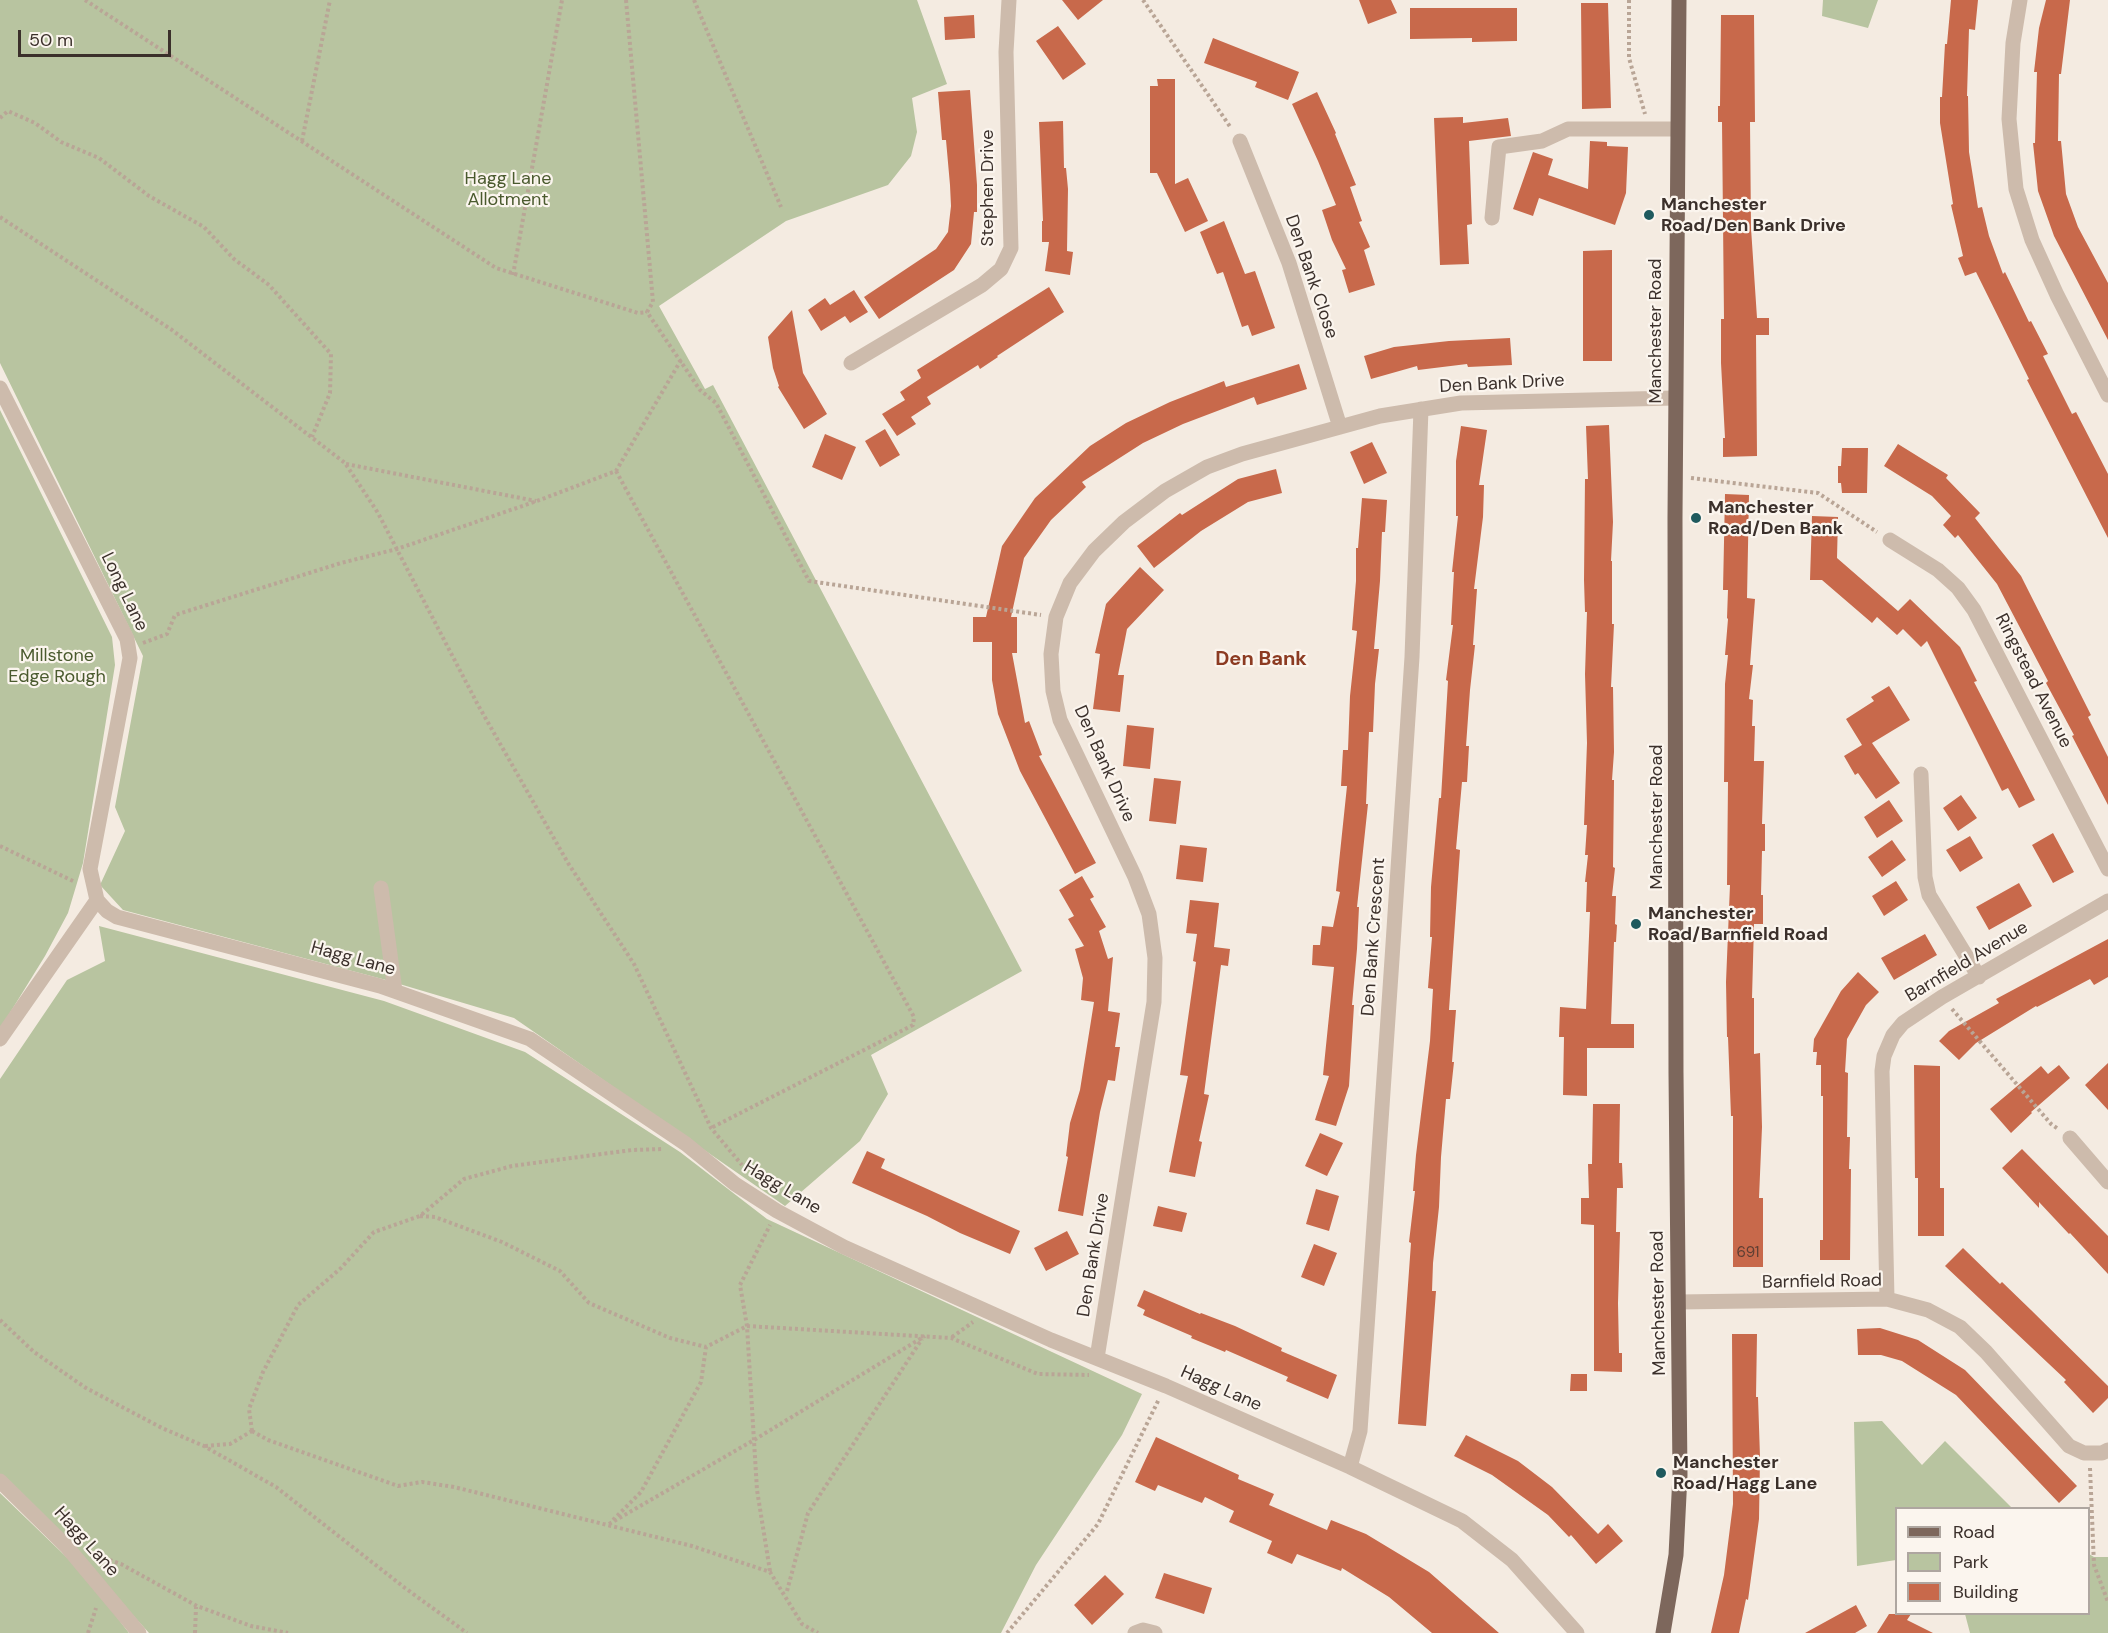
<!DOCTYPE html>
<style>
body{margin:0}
#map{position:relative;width:2108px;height:1633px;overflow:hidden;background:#f4ebe1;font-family:"DM Sans",sans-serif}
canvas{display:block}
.legend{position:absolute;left:1895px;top:1507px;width:195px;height:108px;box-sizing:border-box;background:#fbf5ee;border:2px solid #aea6a0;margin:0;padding:8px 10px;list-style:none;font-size:18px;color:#3b302b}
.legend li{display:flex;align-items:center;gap:12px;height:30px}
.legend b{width:30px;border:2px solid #aea6a0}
.scale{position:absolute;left:18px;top:30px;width:153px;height:27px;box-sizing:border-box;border:3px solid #3b302b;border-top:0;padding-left:8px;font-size:18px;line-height:21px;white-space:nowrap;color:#3b302b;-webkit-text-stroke:4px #fbf5ee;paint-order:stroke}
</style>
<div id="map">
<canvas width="2108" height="1633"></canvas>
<ul class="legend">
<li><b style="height:8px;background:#7d675c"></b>Road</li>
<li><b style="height:16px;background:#b8c4a0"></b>Park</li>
<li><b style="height:16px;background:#c8694b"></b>Building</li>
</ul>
<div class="scale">50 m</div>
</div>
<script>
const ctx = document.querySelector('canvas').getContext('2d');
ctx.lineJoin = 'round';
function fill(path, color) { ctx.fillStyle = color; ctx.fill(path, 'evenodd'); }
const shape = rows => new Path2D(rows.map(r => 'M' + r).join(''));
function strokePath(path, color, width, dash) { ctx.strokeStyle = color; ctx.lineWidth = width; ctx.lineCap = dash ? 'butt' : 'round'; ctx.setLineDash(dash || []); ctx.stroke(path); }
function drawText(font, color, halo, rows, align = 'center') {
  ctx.font = font + ' "DM Sans",sans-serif'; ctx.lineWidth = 4.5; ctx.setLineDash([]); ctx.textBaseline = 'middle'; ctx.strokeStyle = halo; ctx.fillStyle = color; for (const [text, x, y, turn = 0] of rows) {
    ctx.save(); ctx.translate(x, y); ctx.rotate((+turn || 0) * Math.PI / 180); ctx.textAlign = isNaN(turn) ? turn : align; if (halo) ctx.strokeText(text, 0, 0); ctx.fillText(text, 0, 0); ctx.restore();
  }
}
const green = shape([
 [0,0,917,0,947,84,912,98,917,132,911,156,888,185,786,221,659,306,705,389,713,385,1022,971,871,1055,888,1094,860,1141,785,1206,514,1018,386,980,123,910,100,885,125,831,115,807,143,656,0,363],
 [1823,0,1878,0,1868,28,1822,16],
 [0,410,112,637,115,665,83,863,68,913,45,956,0,1029],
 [99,926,384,1001,525,1052,680,1152,767,1219,1142,1394,1122,1435,1036,1565,1001,1633,149,1633,66,1541,0,1476,0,1079,67,980,105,961],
 [1882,1421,1922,1465,1945,1441,2012,1508,1896,1508,1896,1560,1857,1566,1854,1422],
 [0,1493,83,1573,129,1633,0,1633],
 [2089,1554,2094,1557,2108,1557,2108,1633,1970,1633,1965,1614,2088,1614]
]);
const building = shape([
 [1062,0,1103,0,1078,20],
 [1359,0,1391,0,1397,13,1368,24],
 [1951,0,1978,0,1975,30,1969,29,1967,96,1968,96,1969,152,1978,208,1982,207,1989,236,2003,274,2005,272,2029,322,2031,321,2048,354,2043,356,2072,414,2076,412,2108,474,2108,538,2027,380,2029,379,1976,272,1965,276,1958,258,1963,256,1951,205,1953,204,1940,123,1940,97,1942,97,1945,44,1947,44],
 [2046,0,2070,0,2061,74,2059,74,2058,141,2061,141,2066,194,2078,227,2108,283,2108,340,2054,236,2038,191,2033,143,2035,143,2037,72,2034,72,2039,28],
 [1581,3,1608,3,1611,108,1582,109],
 [1410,8,1517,8,1517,41,1472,42,1472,38,1410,39],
 [974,15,975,38,945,40,944,17],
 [1721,15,1754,15,1755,122,1750,122,1751,228,1757,318,1769,318,1769,335,1756,335,1757,456,1723,457,1723,438,1725,438,1721,363,1721,319,1724,319,1722,122,1718,122,1718,106,1720,106],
 [1058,26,1086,64,1063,80,1036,41],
 [1213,38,1299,72,1288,100,1255,87,1257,82,1204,63],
 [1157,79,1175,79,1175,184,1188,178,1208,221,1185,232,1157,173,1150,173,1150,86,1158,86],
 [970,90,977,185,977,212,974,212,971,244,954,270,879,319,864,297,936,249,948,232,951,206,950,185,946,140,942,140,938,92],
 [1317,92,1336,133,1335,134,1356,185,1350,187,1362,221,1359,222,1370,247,1364,250,1375,285,1349,293,1342,270,1346,269,1332,240,1322,210,1336,205,1318,161,1292,104],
 [1463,117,1463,123,1508,118,1511,136,1469,141,1472,224,1467,225,1469,264,1440,265,1434,118],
 [1063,121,1064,168,1066,168,1068,189,1067,251,1073,252,1070,275,1045,271,1049,242,1042,242,1042,221,1043,221,1039,122],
 [1590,141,1607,142,1607,146,1628,147,1626,193,1615,225,1539,198,1533,216,1513,209,1533,152,1553,159,1548,175,1588,189],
 [1224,221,1245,274,1255,271,1275,328,1252,336,1248,325,1242,327,1223,272,1217,274,1200,232],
 [1612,250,1612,361,1583,361,1583,251],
 [1049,287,1064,312,997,356,998,357,980,369,978,365,927,397,931,404,911,417,916,424,897,436,882,414,905,400,900,392,921,378,917,370],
 [854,290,868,312,850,323,845,316,821,331,808,310,825,298,830,305],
 [792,310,803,373,827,414,804,429,778,387,779,386,773,368,768,337],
 [1510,338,1512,365,1468,367,1467,364,1418,370,1417,366,1371,379,1364,356,1394,347,1449,341],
 [1299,364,1307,389,1257,405,1254,397,1183,424,1143,443,1082,482,1086,487,1051,520,1024,558,1011,617,1017,617,1017,653,1012,653,1025,723,1029,721,1042,755,1039,756,1096,863,1075,874,1020,771,998,714,992,680,992,642,973,642,973,617,986,617,1002,546,1035,498,1090,446,1126,423,1170,402,1224,381,1226,387],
 [1609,425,1613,522,1611,561,1612,561,1612,624,1614,624,1611,687,1613,687,1614,752,1612,780,1614,780,1613,867,1615,868,1612,896,1616,896,1615,924,1617,925,1616,942,1614,942,1611,1024,1634,1024,1634,1048,1587,1048,1587,1096,1563,1095,1564,1037,1559,1037,1560,1007,1586,1009,1590,912,1586,912,1587,882,1585,882,1588,855,1585,855,1587,825,1584,825,1587,743,1585,674,1587,612,1585,612,1584,580,1585,479,1588,479,1586,426],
 [1461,426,1487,430,1479,485,1484,485,1483,517,1474,589,1477,589,1473,645,1475,645,1470,690,1466,746,1469,746,1467,782,1462,782,1456,849,1460,850,1449,1010,1456,1010,1452,1062,1454,1062,1450,1099,1446,1099,1441,1157,1439,1207,1433,1263,1432,1291,1436,1291,1426,1426,1398,1424,1411,1243,1409,1242,1415,1191,1413,1191,1416,1155,1430,1041,1433,989,1428,988,1432,937,1430,937,1431,887,1439,798,1441,798,1448,681,1446,680,1453,625,1451,625,1454,572,1452,572,1458,516,1456,516,1456,461],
 [885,429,900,455,880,467,865,441],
 [825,434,856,447,842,480,812,467],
 [1372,442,1387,473,1364,484,1350,452],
 [1898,444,1948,475,1946,478,1980,513,1975,518,2021,576,2091,715,2088,717,2108,757,2108,805,2072,736,2074,735,2046,683,2048,681,1997,584,1958,535,1955,538,1943,525,1951,516,1932,496,1884,466],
 [1842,448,1868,448,1867,493,1842,493,1841,483,1838,483,1838,466,1841,466],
 [1276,469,1282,493,1248,502,1201,531,1154,568,1137,546,1180,513,1182,515,1238,479],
 [1725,494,1749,495,1747,598,1755,599,1750,665,1753,665,1749,699,1753,700,1752,726,1755,726,1754,761,1764,761,1762,824,1765,824,1765,851,1762,851,1761,895,1763,895,1763,924,1754,924,1752,998,1754,998,1754,1054,1760,1053,1762,1127,1759,1198,1763,1198,1763,1267,1733,1267,1733,1116,1731,1116,1728,1037,1727,1037,1726,982,1730,885,1727,885,1728,782,1724,782,1725,684,1728,655,1725,655,1728,619,1727,618,1728,590,1723,590],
 [1362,498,1387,500,1385,532,1382,532,1380,581,1374,649,1379,649,1375,684,1373,732,1369,732,1366,804,1368,804,1357,907,1359,907,1357,949,1352,1005,1354,1005,1349,1086,1336,1126,1315,1120,1329,1076,1323,1075,1334,967,1312,965,1313,945,1320,945,1322,926,1333,927,1340,892,1336,891,1347,786,1341,786,1343,750,1348,750,1350,696,1357,631,1352,630,1356,581,1356,548,1358,548],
 [1812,516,1838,517,1837,558,1898,611,1910,599,1960,647,1977,681,1974,682,2035,800,2019,808,2008,788,2002,791,1927,641,1921,647,1903,629,1897,635,1877,617,1872,623,1822,580,1810,580],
 [1140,567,1164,590,1127,629,1118,675,1124,675,1120,712,1093,709,1100,654,1095,653,1106,604],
 [1889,686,1910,720,1872,743,1900,783,1876,799,1858,773,1855,775,1844,756,1862,745,1846,719,1874,701,1871,697],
 [1127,725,1154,728,1150,769,1123,766],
 [1154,778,1181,781,1176,824,1149,821],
 [1961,795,1977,818,1958,831,1943,808],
 [1889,800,1903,821,1877,838,1864,817],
 [2053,833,2074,872,2053,883,2032,845],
 [1970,836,1983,858,1960,872,1946,850],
 [1892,840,1906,860,1882,877,1868,857],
 [1180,845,1207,848,1203,882,1176,879],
 [1082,876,1094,897,1090,899,1106,927,1099,931,1108,959,1113,957,1108,1011,1120,1013,1115,1047,1120,1047,1115,1081,1108,1080,1100,1112,1083,1216,1058,1211,1068,1157,1066,1156,1070,1123,1080,1090,1094,1002,1081,1000,1083,978,1075,949,1084,946,1068,919,1074,916,1059,890],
 [1896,881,1908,900,1884,916,1872,896],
 [2019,883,2032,906,1989,930,1976,907],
 [1190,900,1219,903,1214,947,1230,949,1228,966,1221,965,1204,1094,1209,1095,1199,1141,1202,1142,1195,1177,1169,1172,1188,1076,1180,1075,1196,962,1193,961,1197,934,1186,933],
 [1925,934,1937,955,1894,980,1881,958],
 [2108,939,2108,977,2094,985,2090,979,2037,1007,2036,1006,1976,1043,1959,1060,1939,1041,1949,1031,1999,1003,1996,999],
 [1858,972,1879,992,1866,1005,1847,1039,1845,1072,1848,1073,1847,1137,1850,1137,1849,1169,1851,1169,1850,1260,1820,1260,1820,1240,1823,1240,1823,1096,1821,1096,1821,1065,1816,1065,1817,1052,1813,1052,1814,1039,1841,991],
 [2108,1063,2108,1110,2085,1085],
 [1914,1065,1940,1066,1940,1188,1944,1188,1944,1236,1918,1236,1918,1178,1915,1178],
 [2059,1065,2070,1078,2031,1112,2032,1113,2011,1133,1990,1109,2041,1066,2048,1074],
 [1593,1104,1620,1104,1619,1163,1622,1163,1623,1188,1617,1188,1616,1232,1620,1232,1618,1303,1619,1353,1622,1353,1622,1372,1594,1371,1594,1225,1581,1224,1581,1198,1589,1198,1588,1164,1592,1164],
 [1320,1133,1343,1143,1327,1176,1305,1166],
 [2022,1149,2108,1236,2108,1274,2070,1233,2069,1234,2039,1202,2039,1208,2002,1168],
 [867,1151,885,1159,881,1168,1020,1231,1010,1254,960,1233,927,1216,852,1183],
 [1316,1189,1339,1196,1329,1231,1306,1224],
 [1158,1206,1187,1213,1182,1232,1153,1226],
 [1067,1231,1079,1254,1046,1271,1034,1248],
 [1314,1244,1337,1253,1324,1286,1301,1277],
 [1963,1248,2000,1284,2002,1282,2031,1310,2108,1386,2108,1398,2093,1413,2064,1382,2066,1380,1945,1266],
 [1144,1290,1200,1314,1201,1313,1235,1326,1282,1348,1281,1351,1337,1375,1328,1399,1286,1381,1288,1377,1226,1350,1225,1352,1191,1338,1192,1336,1143,1315,1145,1310,1137,1306],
 [1880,1328,1918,1340,1965,1370,2077,1486,2059,1503,1956,1395,1902,1361,1881,1355,1858,1355,1857,1329],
 [1732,1334,1757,1334,1756,1397,1758,1397,1760,1457,1759,1519,1748,1600,1746,1599,1739,1633,1711,1633,1724,1575,1733,1504],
 [1571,1374,1587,1374,1587,1391,1570,1391],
 [1466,1435,1518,1461,1552,1487,1598,1534,1608,1524,1623,1541,1596,1564,1571,1535,1569,1537,1548,1515,1492,1475,1454,1456],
 [1156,1437,1239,1475,1238,1479,1274,1494,1269,1505,1327,1530,1331,1520,1366,1534,1429,1572,1499,1633,1432,1633,1389,1597,1342,1568,1341,1571,1297,1554,1292,1564,1267,1553,1272,1541,1229,1522,1234,1511,1205,1497,1202,1503,1158,1485,1155,1491,1135,1482],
 [1164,1573,1212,1588,1204,1614,1155,1598],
 [1105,1575,1124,1594,1092,1625,1074,1605],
 [1856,1605,1867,1626,1855,1633,1805,1633],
 [1889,1614,1911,1614,1907,1620,1933,1633,1877,1633]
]);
const path = shape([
 [85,0,496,268,638,313,647,312],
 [626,0,653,302,647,312,700,390,716,403,809,581,1041,615],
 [694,0,781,207],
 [1143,0,1231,128],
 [1629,0,1629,58,1645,114],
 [0,118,8,111,35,123,61,142,99,158,149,196,204,227,234,259,269,285,331,354,330,393,312,437],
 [302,141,330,0],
 [0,217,172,330,345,463,378,513,478,705,568,863,634,964,711,1128,742,1165],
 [513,275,562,0],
 [346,464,536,501],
 [616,471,914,1017,913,1025,711,1128],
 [1691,478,1818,493,1877,532],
 [143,643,167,634,175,615,341,563,397,549,537,501,616,471,681,360],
 [0,846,75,882],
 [1952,1009,2051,1124,2058,1129],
 [420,1216,435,1217,502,1242,560,1271,589,1303,670,1338,706,1347,747,1326,951,1338,1038,1374,1089,1375],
 [0,1320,34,1352,86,1388,162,1428,204,1446,276,1487,405,1588,467,1633],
 [952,1337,973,1322],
 [252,1431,268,1440,398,1486,422,1482,454,1487,692,1546,770,1572,802,1624,818,1633],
 [252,1431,249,1409,263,1372,298,1305,340,1269,374,1232,420,1216,464,1179,512,1166,556,1160,632,1150,663,1149],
 [205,1446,230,1444,252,1431],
 [2090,1468,2094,1565,2108,1602],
 [613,1520,641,1492,701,1382,706,1347],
 [609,1524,754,1440,925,1336],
 [98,1556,121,1564,197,1606,251,1626,288,1633],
 [770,1571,757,1490,747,1326,740,1285,770,1225],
 [787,1591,808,1513,922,1339],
 [88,1633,96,1608],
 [195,1633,196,1607],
 [1007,1633,1098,1524,1159,1399]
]);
const minor = shape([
 [2020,0,2013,43,2009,119,2016,189,2032,240,2057,295,2108,395],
 [1240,141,1289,263,1340,427],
 [1492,218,1499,147,1542,141,1568,129,1677,129],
 [851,363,982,285,1001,269,1011,248,1006,52,1009,0],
 [0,388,127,639,130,658,90,869,97,900,107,911,117,917,380,986,530,1039,686,1144,735,1184,777,1211,844,1247,1051,1340,1166,1386,1350,1467,1462,1521,1512,1560,1577,1633],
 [1890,540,1938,570,1958,588,1974,610,2108,869],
 [1921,774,1925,877,1929,895,1979,977],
 [381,888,395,991],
 [0,1039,97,900],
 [2070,1138,2108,1182],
 [1887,1299,1882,1071,1884,1056,1893,1035,1903,1023,1942,997,2108,901],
 [1679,1302,1887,1299,1928,1310,1960,1327,1986,1352,2069,1446,2084,1453,2102,1453,2108,1450],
 [1097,1358,1154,1002,1155,958,1149,914,1135,877,1060,720,1053,691,1051,654,1056,617,1070,583,1094,551,1124,522,1165,491,1207,467,1242,454,1380,416,1461,403,1675,398],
 [1350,1467,1360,1431,1392,959,1412,657,1421,409],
 [0,1481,67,1547,139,1633],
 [1135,1633,1143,1630,1155,1633]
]);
const major = shape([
 [1663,1633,1676,1555,1680,1475,1676,1073,1675,518,1679,0]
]);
const markers = [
 [1649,215,6,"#1f5a5e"],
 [1696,518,6,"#1f5a5e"],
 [1636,924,6,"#1f5a5e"],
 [1661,1473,6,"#1f5a5e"]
];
const numberNames = [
 ["691",1748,1253]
];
const parkNames = [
 ["Hagg Lane",508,179],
 ["Allotment",508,200],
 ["Millstone",57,656],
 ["Edge Rough",57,677]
];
const streetNames = [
 ["Stephen Drive",988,188,-90],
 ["Den Bank Close",1311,277,71],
 ["Manchester Road",1656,331,-90],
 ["Den Bank Drive",1502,384,-3],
 ["Long Lane",124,592,64],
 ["Ringstead Avenue",2033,681,63],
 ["Den Bank Drive",1104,764,66],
 ["Manchester Road",1657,817,-90],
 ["Den Bank Crescent",1374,937,-86],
 ["Hagg Lane",353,959,15],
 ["Barnfield Avenue",1967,962,-31],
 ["Hagg Lane",782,1188,31],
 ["Den Bank Drive",1094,1255,-81],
 ["Barnfield Road",1822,1282,-1],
 ["Manchester Road",1659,1303,-91],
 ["Hagg Lane",1221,1389,24],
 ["Hagg Lane",86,1542,48]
];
const poiNames = [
 ["Manchester",1661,205],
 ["Road/Den Bank Drive",1661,226],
 ["Manchester",1708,508],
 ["Road/Den Bank",1708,529],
 ["Manchester",1648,914],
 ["Road/Barnfield Road",1648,935],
 ["Manchester",1673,1463],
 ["Road/Hagg Lane",1673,1484]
];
const neighbourhoodNames = [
 ["Den Bank",1261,660]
];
fill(green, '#b8c4a0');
fill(building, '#c8694b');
strokePath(path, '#b9a596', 4, [3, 3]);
strokePath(minor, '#cdbbac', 15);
strokePath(major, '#7d675c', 15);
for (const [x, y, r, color] of markers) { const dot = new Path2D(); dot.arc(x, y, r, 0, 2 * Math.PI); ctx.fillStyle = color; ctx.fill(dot); strokePath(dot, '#fbf5ee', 2); }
drawText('15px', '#5e3e33', null, numberNames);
drawText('18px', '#4a5a2e', '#fbf5ee', parkNames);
drawText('18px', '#3b302b', '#fbf5ee', streetNames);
drawText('bold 18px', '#3b302b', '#fbf5ee', poiNames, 'left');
drawText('bold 20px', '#8c3b22', '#fbf5ee', neighbourhoodNames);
</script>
